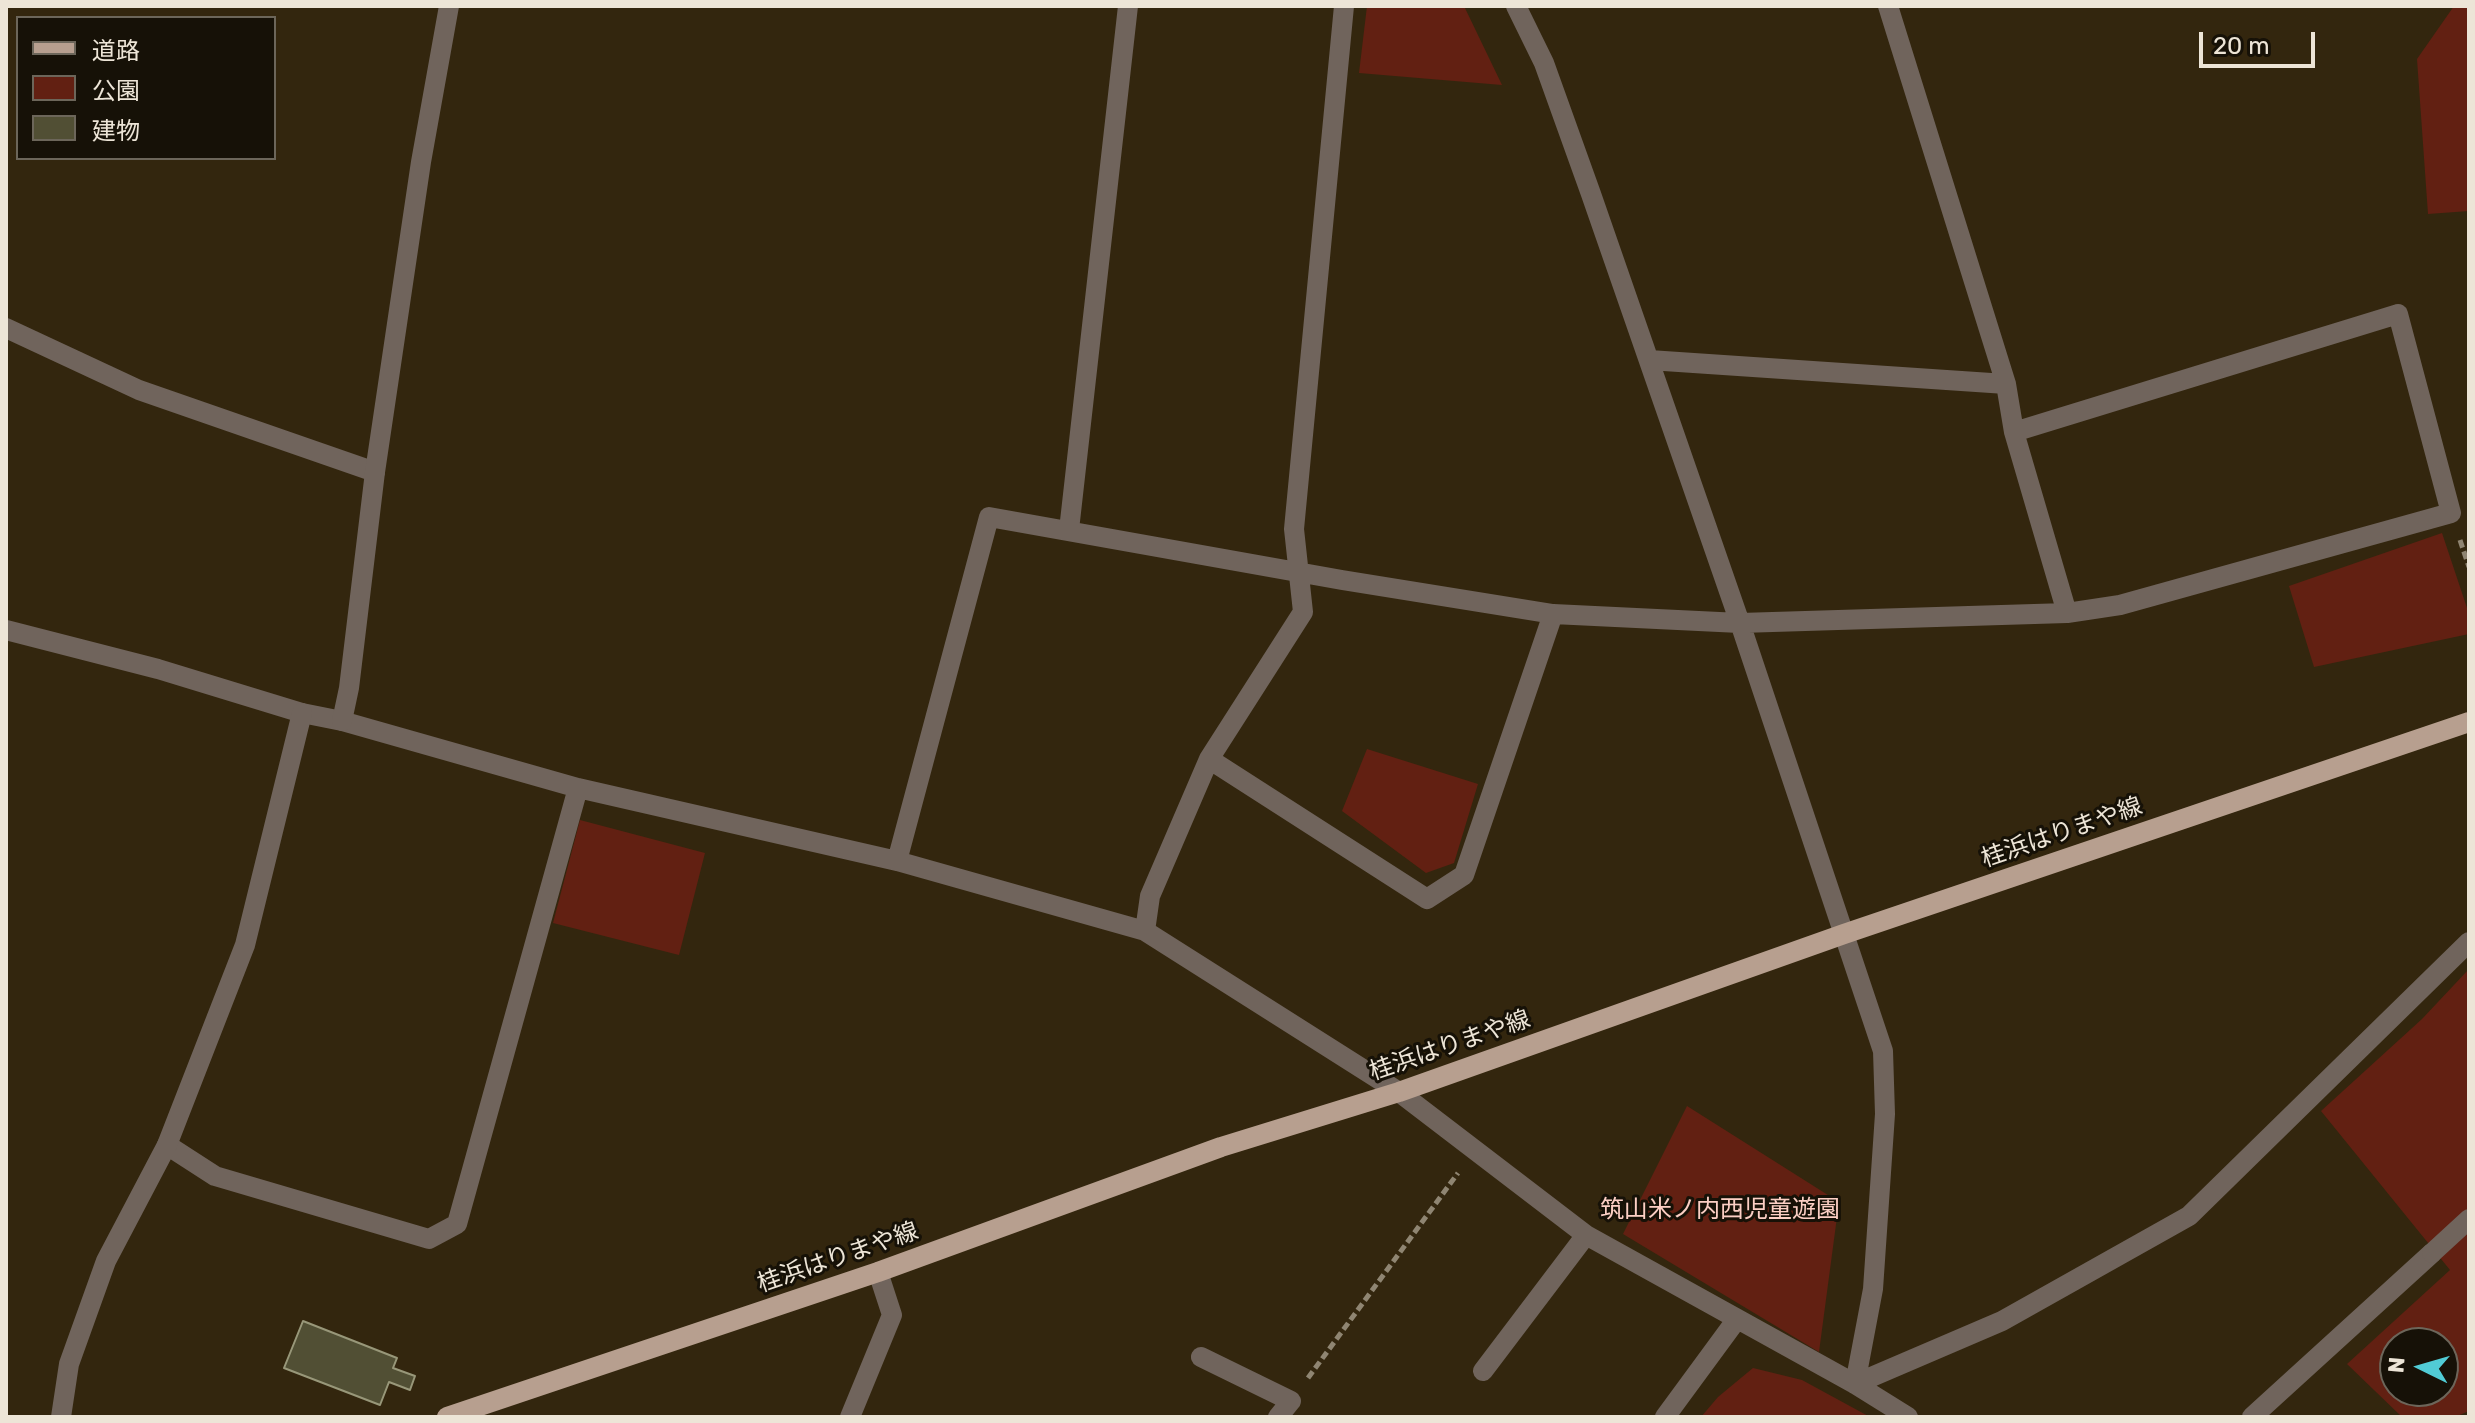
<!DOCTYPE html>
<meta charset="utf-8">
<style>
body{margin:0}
#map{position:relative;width:2475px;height:1423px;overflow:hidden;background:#33260e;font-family:Rubik,"Noto Sans JP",sans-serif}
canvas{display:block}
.frame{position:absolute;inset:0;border:8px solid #ede5d7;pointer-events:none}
.legend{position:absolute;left:16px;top:16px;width:260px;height:144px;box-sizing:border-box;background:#161107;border:2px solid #6c665a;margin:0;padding:10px 14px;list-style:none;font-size:24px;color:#ede5d7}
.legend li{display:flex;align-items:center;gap:16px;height:40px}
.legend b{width:40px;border:2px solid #6c665a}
.north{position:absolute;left:2379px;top:1327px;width:80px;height:80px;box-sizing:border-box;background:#161107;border:2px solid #6c665a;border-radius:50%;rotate:275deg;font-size:22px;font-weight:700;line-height:32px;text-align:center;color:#ede5d7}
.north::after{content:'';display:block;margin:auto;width:28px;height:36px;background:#51ccd5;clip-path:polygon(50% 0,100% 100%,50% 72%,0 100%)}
.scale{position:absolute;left:2199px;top:32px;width:116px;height:36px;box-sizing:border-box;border:4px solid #ede5d7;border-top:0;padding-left:10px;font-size:24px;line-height:28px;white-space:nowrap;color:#ede5d7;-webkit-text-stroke:6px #161107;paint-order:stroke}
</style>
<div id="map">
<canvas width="2475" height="1423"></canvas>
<div class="frame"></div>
<ul class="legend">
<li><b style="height:10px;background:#b79f8f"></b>道路</li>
<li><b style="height:22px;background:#622012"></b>公園</li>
<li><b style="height:22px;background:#514f34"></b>建物</li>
</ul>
<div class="north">N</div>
<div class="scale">20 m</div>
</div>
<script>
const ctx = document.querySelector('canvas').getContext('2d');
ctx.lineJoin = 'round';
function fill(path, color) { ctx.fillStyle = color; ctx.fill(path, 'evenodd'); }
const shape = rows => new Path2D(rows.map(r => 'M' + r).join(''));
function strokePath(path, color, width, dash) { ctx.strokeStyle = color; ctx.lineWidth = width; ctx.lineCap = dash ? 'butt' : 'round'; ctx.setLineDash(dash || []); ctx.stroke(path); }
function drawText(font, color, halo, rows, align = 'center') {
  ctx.font = font + ' Rubik,"Noto Sans JP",sans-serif'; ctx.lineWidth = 6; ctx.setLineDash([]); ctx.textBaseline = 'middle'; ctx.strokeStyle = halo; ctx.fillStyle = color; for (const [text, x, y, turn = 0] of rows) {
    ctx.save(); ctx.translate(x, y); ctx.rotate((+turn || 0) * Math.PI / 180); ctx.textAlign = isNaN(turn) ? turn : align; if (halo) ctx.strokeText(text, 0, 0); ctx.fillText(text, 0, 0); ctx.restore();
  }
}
const green = shape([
 [1367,6,1464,6,1502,85,1359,73],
 [2454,6,2469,6,2469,211,2428,214,2417,59],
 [2442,533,2469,614,2469,634,2314,667,2289,586],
 [1367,749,1478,784,1454,863,1426,873,1342,811],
 [580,820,705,853,679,955,553,923],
 [2469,969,2469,1411,2455,1417,2402,1417,2347,1364,2450,1270,2321,1111,2422,1019],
 [2395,1343,2443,1343,2443,1391,2395,1391],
 [1687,1106,1839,1202,1819,1352,1623,1234],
 [1753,1368,1802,1380,1870,1417,1701,1417,1718,1397]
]);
const building = shape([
 [303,1321,397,1358,393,1368,415,1376,410,1390,389,1382,380,1405,284,1368,303,1321]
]);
const path = shape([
 [2460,540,2469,567],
 [1308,1378,1458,1173]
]);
const service = shape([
 [2252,1417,2432,1253]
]);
const pedestrian = shape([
 [2432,1253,2469,1219]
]);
const minor = shape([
 [1516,6,1544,63,1591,194,1740,623,1883,1051,1885,1114,1873,1289,1855,1384],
 [1888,6,2006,384,2014,432,2067,613,2120,605,2451,513,2398,314,2014,432],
 [6,328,139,390,375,472],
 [1649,360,2006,384],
 [1069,530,1128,6],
 [6,630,158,669,302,713,342,721,578,788,897,861,1145,931,1399,1092,1586,1235,1855,1384,1908,1417],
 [1209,759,1427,899,1464,875,1553,614],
 [897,861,989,517,1342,580,1553,614,1740,623,2067,613],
 [1145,931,1150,896,1209,759,1303,612,1294,529,1344,6],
 [167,1145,215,1176,429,1239,457,1224,578,788],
 [1201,1357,1291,1401,1278,1417],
 [1483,1371,1586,1235],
 [1855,1384,2002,1321,2189,1216,2469,942],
 [850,1417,892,1315,878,1272],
 [1665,1417,1737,1319]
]);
const tertiary = shape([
 [342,721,349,688,375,472,421,162,449,6],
 [61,1417,69,1364,106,1261,167,1145,245,945,302,713]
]);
const primary = shape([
 [447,1417,878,1272,1221,1147,1399,1092,1844,934,2469,722]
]);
const streetNames = [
 ["桂浜はりまや線",2062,833,-19],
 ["桂浜はりまや線",1450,1046,-19],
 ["桂浜はりまや線",838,1258,-19]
];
const parkNames = [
 ["筑山米ノ内西児童遊園",1720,1210]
];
fill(green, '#622012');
fill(building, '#514f34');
strokePath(building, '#989779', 2);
strokePath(path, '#8f8572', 5, [8, 4]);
strokePath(service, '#70645c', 20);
strokePath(pedestrian, '#70645c', 20);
strokePath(minor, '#70645c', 20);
strokePath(tertiary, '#70645c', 20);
strokePath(primary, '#b79f8f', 20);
drawText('24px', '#ede5d7', '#161107', streetNames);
drawText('24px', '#fccfc4', '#161107', parkNames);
</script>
